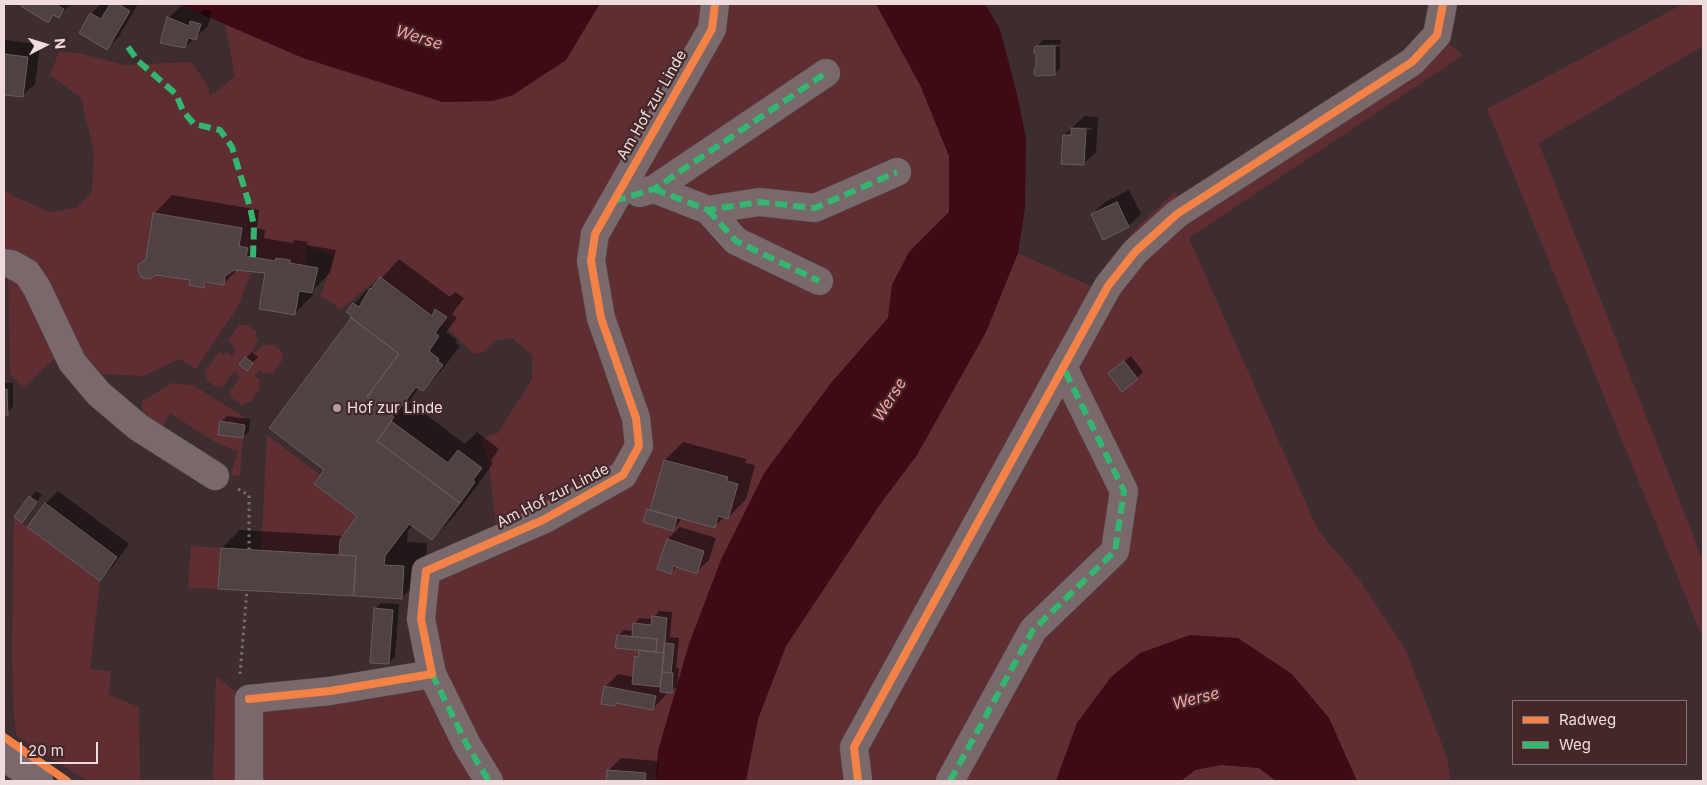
<!DOCTYPE html>
<style>
body{margin:0}
#map{position:relative;width:1707px;height:785px;overflow:hidden;background:#3d2d2f;font-family:Inter,sans-serif}
canvas{display:block}
.frame{position:absolute;inset:0;border:5px solid #efdcdc;pointer-events:none}
.legend{position:absolute;left:1512px;top:700px;width:175px;height:65px;box-sizing:border-box;background:#432729;border:1px solid #886f71;margin:0;padding:6px 9px;list-style:none;font-size:15px;color:#efdcdc}
.legend li{display:flex;align-items:center;gap:10px;height:25px}
.legend b{width:25px;border:1px solid #886f71}
.north{position:absolute;left:20px;top:20px;width:50px;height:50px;-webkit-text-stroke:4px #432729;paint-order:stroke;rotate:85deg;font-size:14px;font-weight:700;line-height:20px;text-align:center;color:#efdcdc}
.north::after{content:'';display:block;margin:auto;width:18px;height:22px;background:#efdcdc;clip-path:polygon(50% 0,100% 100%,50% 72%,0 100%)}
.scale{position:absolute;left:20px;top:742px;width:78px;height:22px;box-sizing:border-box;border:2px solid #efdcdc;border-top:0;padding-left:6px;font-size:15px;line-height:18px;white-space:nowrap;color:#efdcdc;-webkit-text-stroke:4px #432729;paint-order:stroke}
</style>
<div id="map">
<canvas width="1707" height="785"></canvas>
<div class="frame"></div>
<ul class="legend">
<li><b style="height:6px;background:#f48246"></b>Radweg</li>
<li><b style="height:6px;background:#33b770"></b>Weg</li>
</ul>
<div class="north">N</div>
<div class="scale">20 m</div>
</div>
<script>
const ctx = document.querySelector('canvas').getContext('2d');
ctx.lineJoin = 'round';
function fill(path, color) { ctx.fillStyle = color; ctx.fill(path, 'evenodd'); }
const shape = rows => new Path2D(rows.map(r => 'M' + r).join(''));
function strokePath(path, color, width, dash) { ctx.strokeStyle = color; ctx.lineWidth = width; ctx.lineCap = dash ? 'butt' : 'round'; ctx.setLineDash(dash || []); ctx.stroke(path); }
function drawText(font, color, halo, rows, align = 'center') {
  ctx.font = font + ' Inter,sans-serif'; ctx.lineWidth = 4.5; ctx.setLineDash([]); ctx.textBaseline = 'middle'; ctx.strokeStyle = halo; ctx.fillStyle = color; for (const [text, x, y, turn = 0] of rows) {
    ctx.save(); ctx.translate(x, y); ctx.rotate((+turn || 0) * Math.PI / 180); ctx.textAlign = isNaN(turn) ? turn : align; if (halo) ctx.strokeText(text, 0, 0); ctx.fillText(text, 0, 0); ctx.restore();
  }
}
const green = shape([
 [599,4,876,4,921,87,949,156,949,212,909,252,892,285,888,318,831,383,765,472,721,560,689,644,658,751,656,781,213,781,216,676,255,707,336,705,432,674,426,571,497,537,489,463,480,438,498,433,532,379,532,355,512,338,496,341,485,352,474,354,442,323,446,317,436,309,432,316,380,277,341,309,321,296,333,256,307,246,305,266,290,263,289,260,276,258,275,261,246,256,248,248,239,246,241,228,153,213,146,259,139,264,138,271,142,278,150,279,156,275,190,280,189,285,204,288,205,282,223,285,225,276,234,270,251,273,237,308,196,369,180,359,143,376,102,374,80,350,39,264,4,255,4,189,13,196,50,212,76,208,92,191,94,152,81,98,50,75,59,52,78,53,125,65,191,62,207,84,210,96,235,77,225,24,303,58,443,102,541,76,566,60],
 [1683,4,1703,4,1703,46,1539,143,1703,561,1703,639,1487,109],
 [1444,40,1463,55,1189,238,1318,530,1359,579,1406,650,1447,758,1451,781,1357,781,1329,719,1077,723,1056,781,746,781,758,719,786,646,881,503,917,455,986,332,1018,253,1093,287,1135,229,1176,191,1177,213],
 [8,275,24,290,63,351,23,388,10,374],
 [239,325,247,325,256,331,256,338,258,340,252,350,256,353,263,344,266,346,272,344,281,350,283,359,273,373,269,372,264,374,259,370,254,376,260,380,259,385,260,388,250,403,247,402,242,405,232,398,230,391,240,376,234,371,223,386,216,387,208,381,205,372,219,352,224,354,227,352,233,356,236,351,228,341],
 [172,383,193,385,245,418,245,425,220,421,218,435,243,438,240,476,231,475,238,451,215,442,170,413,160,432,143,414,142,401],
 [267,435,320,475,314,484,357,516,339,555,261,550],
 [14,517,100,581,90,669,111,671,109,695,139,707,140,781,87,781,17,736,14,720,12,656],
 [191,546,221,548,218,589,188,588],
 [1221,765,1259,768,1276,781,1181,781,1195,770]
]);
const water = shape([
 [178,4,599,4,599,5,566,60,513,95,493,101,443,102,303,58],
 [876,4,985,4,1000,29,1017,94,1026,139,1025,207,1018,253,986,332,917,455,881,503,786,646,758,719,746,781,656,781,658,751,689,644,721,560,765,472,831,383,888,318,892,285,909,252,949,212,949,156,921,87],
 [1190,635,1238,638,1292,674,1329,718,1357,781,1276,781,1259,768,1221,765,1195,770,1181,781,1056,781,1077,723,1111,677,1140,653]
]);
const shadow = shape([
 [24,4,71,4,58,17,55,15,48,21,22,6],
 [101,4,111,5,112,4,138,4,119,36,107,48,80,32,91,14],
 [181,6,200,13,204,9,212,12,208,26,185,47,169,18],
 [6,40,40,45,35,84,22,96,4,94,4,42],
 [1043,40,1061,40,1060,44,1040,45,1040,47,1060,47,1060,68,1054,74,1037,67,1035,49],
 [1085,116,1098,117,1096,152,1083,164,1064,135],
 [1077,127,1092,128,1092,130,1075,129],
 [1129,190,1141,214,1128,226,1092,214,1105,202],
 [172,195,259,210,257,228,265,230,264,238,292,243,295,240,308,242,307,245,336,250,330,273,314,289,313,295,295,313,266,272,238,269,223,284,208,282,204,286,147,258,154,214],
 [399,259,450,297,455,292,464,298,452,314,457,318,446,332,457,340,455,342,460,346,441,371,423,390,419,387,409,402,465,444,477,432,499,449,491,461,493,463,482,479,455,515,432,539,413,525,408,531,407,542,427,543,425,574,402,598,222,548,240,530,345,536,359,516,325,469,270,428,353,318,354,304,372,285,374,287],
 [252,352,258,357,247,369,246,358],
 [1131,356,1143,372,1137,378,1116,368],
 [4,383,13,383,13,407,7,413,4,413],
 [227,416,250,419,249,431,243,437,221,422],
 [683,442,746,459,745,463,755,465,746,499,728,518,724,517,714,527,681,518,679,523,673,529,648,510,653,505,665,460],
 [36,491,42,495,22,521,16,517],
 [58,491,129,544,112,567,100,579,45,504],
 [680,527,716,538,709,560,696,572,677,566,671,572,658,568,668,539],
 [381,603,399,604,395,657,389,663,375,609],
 [659,611,672,612,670,637,679,638,676,668,679,668,677,686,671,692,666,691,665,696,653,708,618,702,615,705,605,687,618,674,634,677,636,657,641,649,618,636,624,630,634,631,634,624,640,618,653,619],
 [646,650,670,652,670,655,646,652],
 [621,758,658,761,657,778,654,781,608,781,608,771]
]);
const building = shape([
 [22,4,59,4,58,6,64,9,59,18,53,15,48,23,21,6,22,4],
 [110,4,118,4,130,11,107,50,79,33,90,13,101,19,110,4],
 [167,17,189,26,190,21,201,24,196,40,188,38,185,48,160,43,167,17],
 [1036,46,1055,46,1055,75,1036,76,1034,74,1034,69,1036,67,1036,55,1034,53,1034,48,1036,46],
 [4,54,28,57,23,97,4,95,4,54],
 [1071,128,1086,129,1084,165,1061,164,1063,135,1071,135,1071,128],
 [1117,202,1129,227,1103,240,1091,214,1117,202],
 [153,213,242,228,239,246,248,248,246,256,275,261,276,258,290,260,290,263,318,268,312,293,299,291,295,315,259,309,265,273,234,270,225,276,224,285,205,282,204,288,189,285,190,280,156,275,150,279,142,278,138,271,139,264,146,259,153,213],
 [380,277,432,316,435,309,447,317,435,333,439,336,429,351,439,359,438,361,443,365,423,391,416,387,397,412,395,411,392,416,367,397,399,354,350,317,351,315,346,312,353,303,359,307,370,288,371,289,380,277],
 [351,318,399,354,367,397,394,417,377,441,460,503,432,540,409,524,385,556,384,565,404,566,402,599,353,596,356,556,339,555,340,540,357,516,314,484,324,470,269,428,351,318],
 [245,357,253,363,247,371,239,364,245,357],
 [1124,361,1138,379,1122,392,1108,373,1124,361],
 [4,389,7,389,8,415,4,415,4,389],
 [220,421,245,425,243,438,218,435,220,421],
 [391,421,448,463,458,450,482,468,473,480,475,482,460,503,377,441,391,421],
 [664,460,728,477,727,481,738,484,728,519,718,516,715,528,650,510,664,460],
 [29,496,37,502,22,523,14,517,29,496],
 [45,503,117,557,100,581,27,527,45,503],
 [647,509,677,518,673,531,643,522,647,509],
 [667,539,704,551,697,574,673,566,671,574,657,569,667,539],
 [221,548,356,556,354,596,218,589,221,548],
 [374,608,393,610,389,664,370,663,374,608],
 [652,616,667,618,664,653,656,652,657,639,632,637,633,623,651,625,652,616],
 [617,635,657,639,656,652,615,648,617,635],
 [664,643,674,644,671,673,662,672,664,643],
 [639,650,664,653,660,687,632,684,635,656,638,657,639,650],
 [662,672,673,673,672,693,660,692,662,672],
 [604,686,656,696,653,710,616,703,615,706,601,704,604,686],
 [607,770,646,773,645,781,606,781,607,770]
]);
const path = shape([
 [238,489,249,495,249,549],
 [240,674,247,590]
]);
const minor = shape([
 [654,189,708,210,759,202,815,208,897,172],
 [639,193,654,189,826,73],
 [708,210,736,241,819,281],
 [4,263,11,264,27,273,37,288,72,362,99,394,138,427,215,476],
 [432,674,467,745,489,781],
 [4,757,39,781],
 [249,781,249,699,330,691,432,674,421,619,426,571,543,520,623,475,639,446,636,418,601,318,591,261,595,234,712,29,715,4],
 [858,781,854,747,1108,286,1135,252,1177,214,1412,62,1437,35,1443,4],
 [950,781,1033,630,1115,551,1124,491,1063,367]
]);
const quiet = shape([
 [128,47,138,61,176,94,183,111,194,124,220,130,232,147,250,207,254,226,253,257],
 [654,189,708,210,759,202,815,208,897,172],
 [614,201,654,189,826,73],
 [708,210,736,241,819,281],
 [432,674,467,745,489,781],
 [950,781,1033,630,1115,551,1124,491,1063,367]
]);
const cycleway = shape([
 [249,699,330,691,432,674,421,619,426,571,543,520,623,475,639,446,636,418,601,318,591,261,595,234,712,29,715,4],
 [4,737,67,781],
 [858,781,854,747,1108,286,1135,252,1177,214,1412,62,1437,35,1443,4]
]);
const markers = [
 [337,408,5,"#b19f9f"]
];
const streetNames = [
 ["Am Hof zur Linde",652,105,-60],
 ["Am Hof zur Linde",553,496,-27]
];
const poiNames = [
 ["Hof zur Linde",347,408]
];
const waterNames = [
 ["Werse",419,38,17],
 ["Werse",890,400,-58],
 ["Werse",1196,699,-14]
];
fill(green, '#5f2e32');
fill(water, '#3e0b15');
fill(shadow, '#0007');
fill(building, '#4f4243');
strokePath(building, '#695b5c', 1);
strokePath(minor, '#584b4c', 29);
strokePath(path, '#7a6c6d', 3, [2.5, 4]);
strokePath(minor, '#79696a', 28);
strokePath(quiet, '#33b770', 6, [12, 6]);
strokePath(cycleway, '#f48246', 8);
for (const [x, y, r, color] of markers) { const dot = new Path2D(); dot.arc(x, y, r, 0, 2 * Math.PI); ctx.fillStyle = color; ctx.fill(dot); strokePath(dot, '#432729', 2); }
drawText('15px', '#efdcdc', '#432729', streetNames);
drawText('15px', '#efdcdc', '#432729', poiNames, 'left');
drawText('italic 16px', '#ffa1a7', '#432729', waterNames);
</script>
